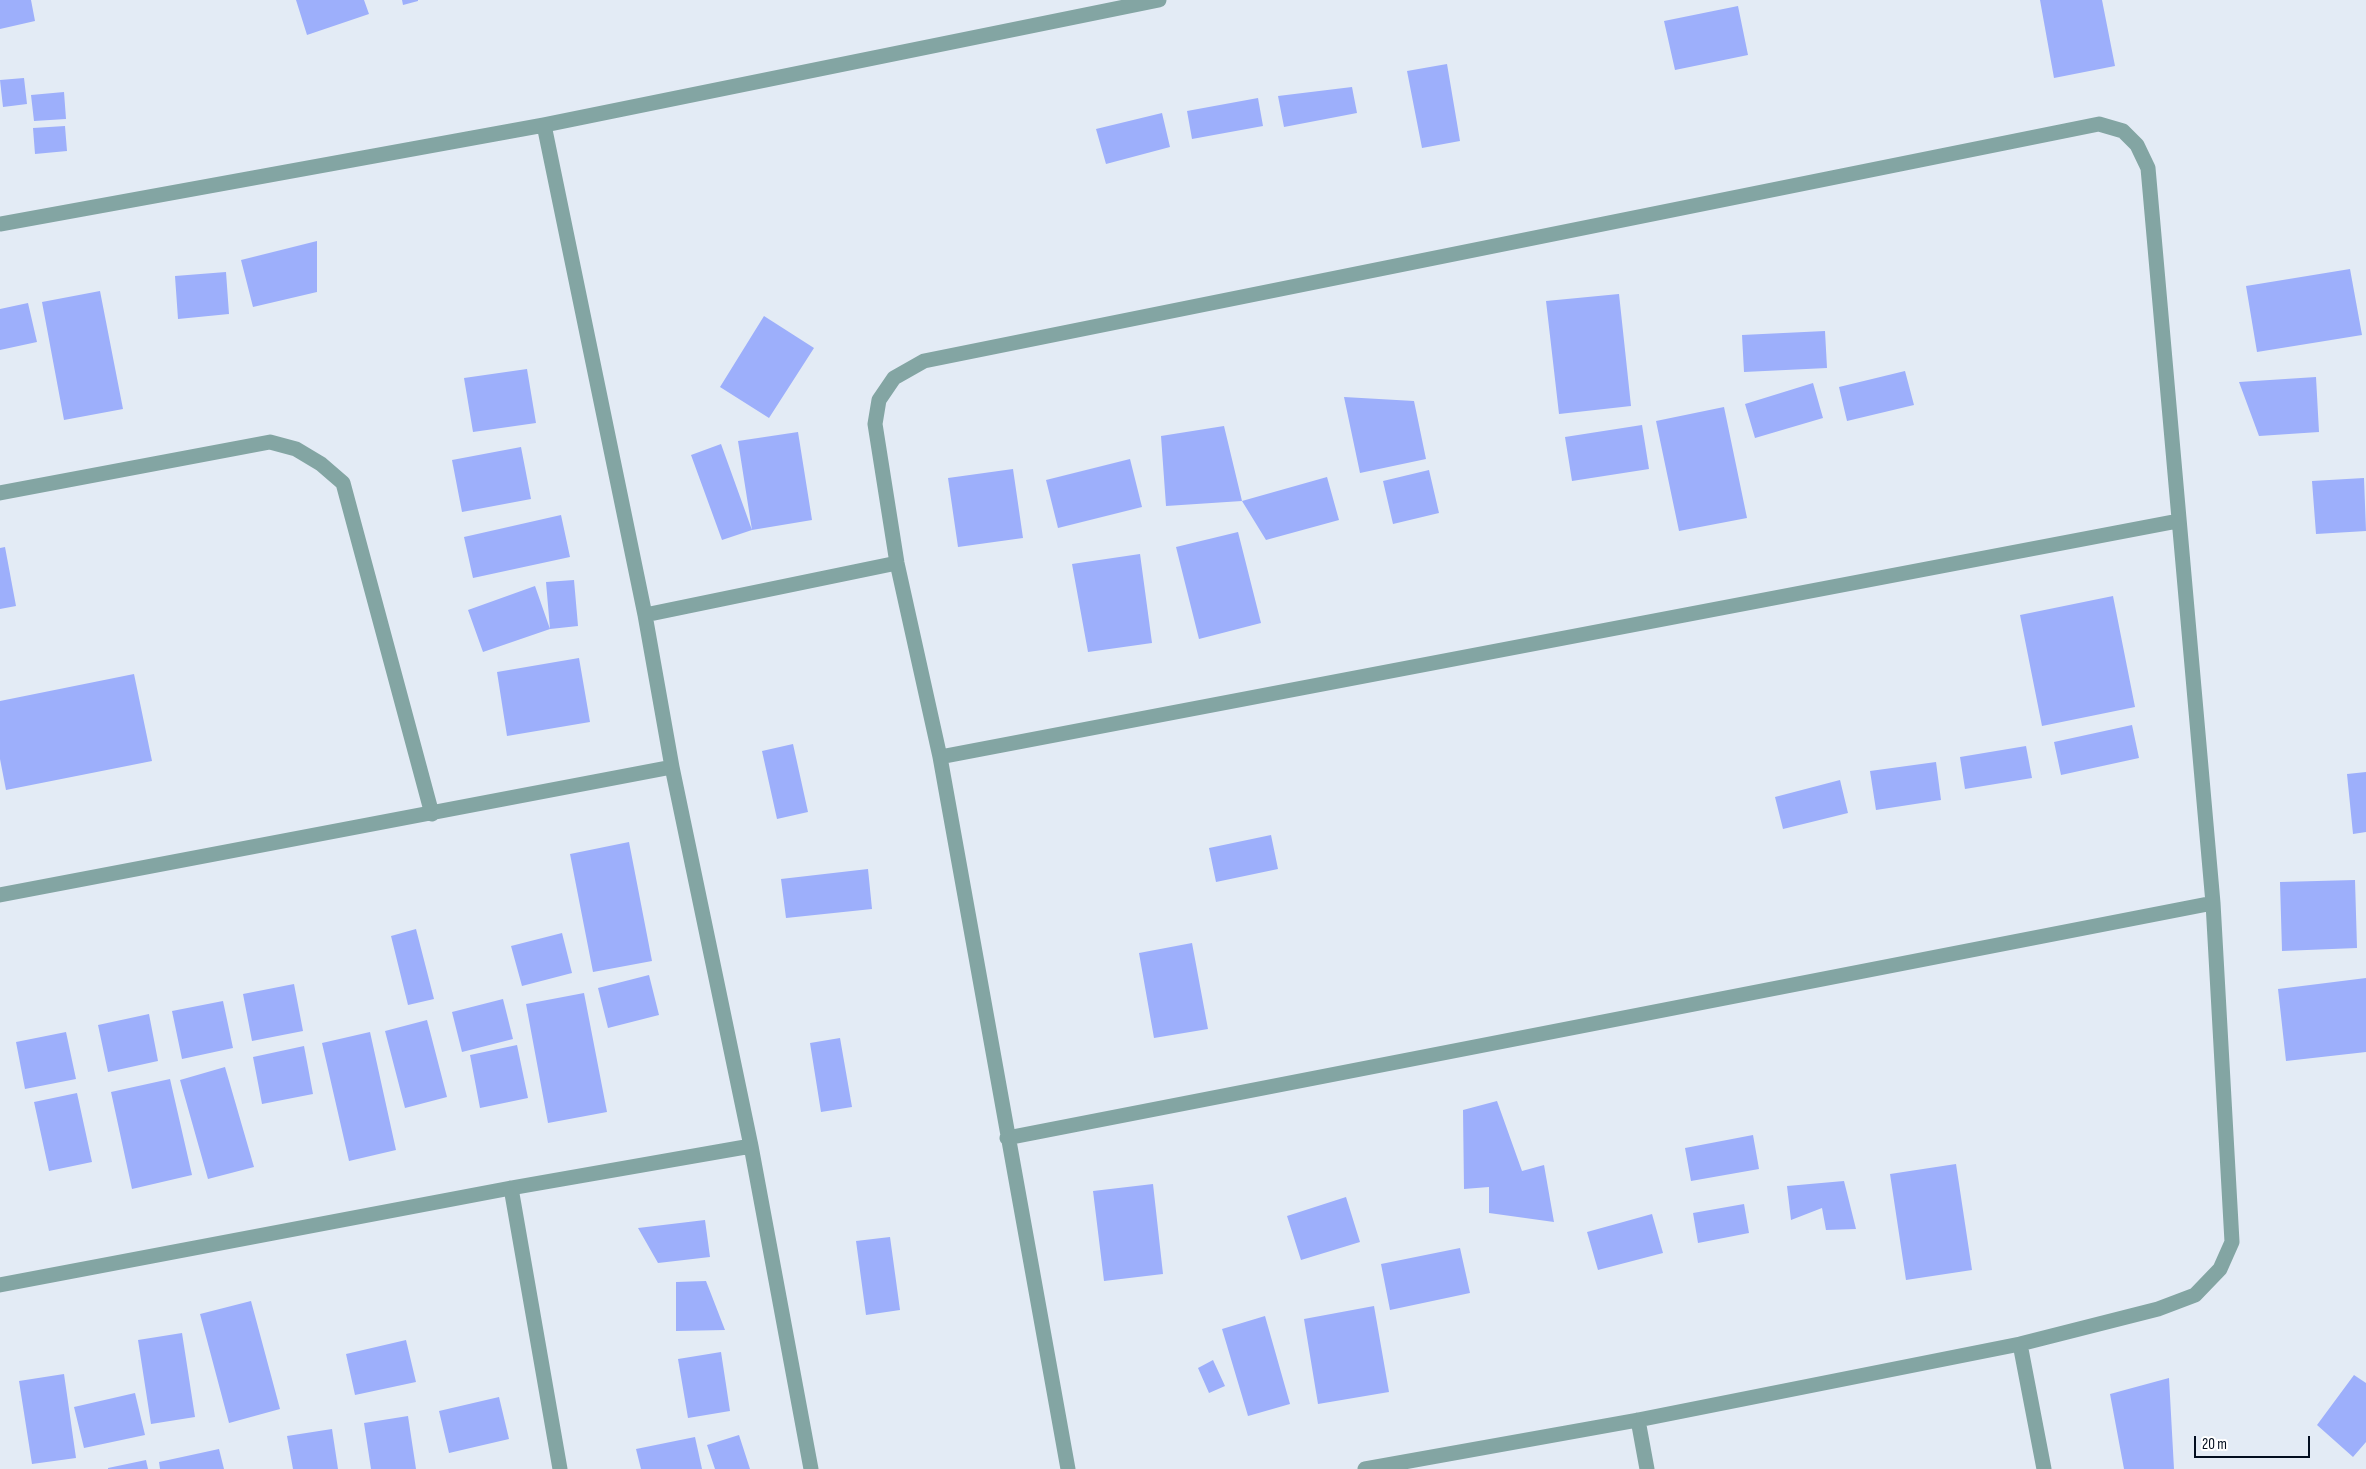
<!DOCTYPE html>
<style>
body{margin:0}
#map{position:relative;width:2366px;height:1469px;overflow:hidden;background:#e3ebf5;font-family:"Sofia Sans Condensed",sans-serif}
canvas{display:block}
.scale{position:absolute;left:2194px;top:1436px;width:116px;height:22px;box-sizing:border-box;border:2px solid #020d1e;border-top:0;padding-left:6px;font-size:15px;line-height:18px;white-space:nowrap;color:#020d1e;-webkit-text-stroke:4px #fff;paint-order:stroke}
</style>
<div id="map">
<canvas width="2366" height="1469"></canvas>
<div class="scale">20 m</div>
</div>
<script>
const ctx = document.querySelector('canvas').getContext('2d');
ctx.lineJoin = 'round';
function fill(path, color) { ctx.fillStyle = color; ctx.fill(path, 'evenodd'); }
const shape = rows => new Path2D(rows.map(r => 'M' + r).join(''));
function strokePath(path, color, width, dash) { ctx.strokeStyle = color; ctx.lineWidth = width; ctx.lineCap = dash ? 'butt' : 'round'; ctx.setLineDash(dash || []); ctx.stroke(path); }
const building = shape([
 [0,0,31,0,35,21,0,29],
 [296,0,364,0,369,14,307,35],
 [402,0,418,0,418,1,403,5],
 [2040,0,2102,0,2115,66,2054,78],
 [1738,6,1748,55,1675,70,1664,21],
 [1447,64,1460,141,1422,148,1407,71],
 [24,78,27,104,3,107,0,80],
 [1352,87,1357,113,1284,127,1278,96],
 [64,92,66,119,34,121,31,95],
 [1258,98,1263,126,1192,139,1187,111],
 [1162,113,1170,147,1106,164,1096,129],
 [65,126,67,151,35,154,33,128],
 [317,241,317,292,253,307,241,260],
 [2350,269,2362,335,2257,352,2246,286],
 [226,272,229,314,178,319,175,276],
 [100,291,123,409,64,420,42,302],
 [1619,294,1631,406,1559,414,1546,301],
 [28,303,37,342,0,350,0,309],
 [764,316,814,348,769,418,720,387],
 [1825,331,1827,368,1744,372,1742,335],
 [527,369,536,423,473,432,464,378],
 [1905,371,1914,405,1847,421,1839,387],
 [2316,377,2319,432,2259,436,2239,382],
 [1813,383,1823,418,1755,438,1745,404],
 [1344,397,1414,401,1426,459,1360,473],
 [1724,407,1747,518,1679,531,1656,421],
 [1642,425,1649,469,1572,481,1565,437],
 [1224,426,1242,501,1327,477,1339,520,1266,540,1242,501,1166,506,1161,436],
 [798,432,812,520,752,530,722,540,691,455,721,444,752,530,738,441],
 [521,447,531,499,462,512,452,460],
 [1130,459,1142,507,1058,528,1046,480],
 [1013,469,1023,538,958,547,948,478],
 [1429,470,1439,513,1393,524,1383,481],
 [2364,478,2366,531,2316,534,2312,481],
 [561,515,570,557,473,578,464,537],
 [1238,532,1261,623,1199,639,1176,547],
 [5,547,16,606,0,609,0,548],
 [1140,554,1152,643,1088,652,1072,564],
 [574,580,578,626,550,629,546,582],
 [535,586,550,629,483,652,468,610],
 [2113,596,2135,707,2042,726,2020,615],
 [579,658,590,722,507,736,497,672],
 [134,674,152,761,6,790,0,759,0,701],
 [2132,725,2139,758,2061,775,2054,742],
 [793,744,808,812,777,819,762,751],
 [2026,746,2032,778,1965,789,1960,757],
 [1936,762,1941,800,1876,810,1870,771],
 [2366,772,2366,832,2353,834,2347,774],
 [1840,780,1848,813,1783,829,1775,797],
 [1271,835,1278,869,1216,882,1209,848],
 [629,842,652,961,593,972,570,854],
 [868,869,872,909,786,918,781,879],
 [2355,880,2357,948,2282,951,2280,882],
 [416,929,434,999,408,1005,391,936],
 [562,933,572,973,522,986,511,946],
 [1192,943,1208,1029,1154,1038,1139,953],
 [649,975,659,1015,608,1028,598,988],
 [2366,978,2366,1052,2286,1061,2278,989],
 [294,984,303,1031,252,1041,243,994],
 [584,993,607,1112,548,1123,526,1004],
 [503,999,513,1039,462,1052,452,1012],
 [223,1001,233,1048,182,1059,172,1011],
 [149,1014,158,1061,108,1072,98,1025],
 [427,1020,447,1097,405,1108,385,1031],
 [66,1032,76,1079,25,1089,16,1042],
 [370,1032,396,1150,349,1161,322,1043],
 [840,1038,852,1107,821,1112,810,1043],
 [517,1045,528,1098,480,1108,470,1055],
 [304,1046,313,1094,262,1104,253,1057],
 [225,1067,254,1167,208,1179,180,1080],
 [170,1079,192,1175,132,1189,111,1092],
 [77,1093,92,1162,49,1171,34,1102],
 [1497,1101,1522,1171,1544,1165,1554,1222,1489,1213,1489,1187,1464,1189,1463,1110],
 [1753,1135,1759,1169,1691,1181,1685,1148],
 [1956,1164,1972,1270,1906,1280,1890,1174],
 [1844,1181,1856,1229,1826,1230,1822,1208,1791,1220,1787,1186],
 [1153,1184,1163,1274,1104,1281,1093,1191],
 [1346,1197,1360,1242,1301,1260,1287,1216],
 [1744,1204,1749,1233,1698,1243,1693,1213],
 [1652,1214,1663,1253,1598,1270,1587,1232],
 [705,1220,710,1257,658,1263,638,1228],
 [890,1237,900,1310,866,1315,856,1241],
 [1460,1248,1470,1293,1390,1310,1381,1264],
 [706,1281,725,1330,676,1331,676,1282],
 [251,1301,280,1409,229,1423,200,1314],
 [1374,1306,1389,1392,1318,1404,1304,1319],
 [1265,1316,1290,1404,1248,1416,1222,1329],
 [182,1333,195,1417,151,1424,138,1340],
 [406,1340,416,1382,355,1395,346,1354],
 [721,1352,730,1411,688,1418,678,1359],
 [1213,1360,1225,1386,1209,1393,1198,1368],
 [64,1374,76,1458,32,1464,19,1381],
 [2354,1375,2366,1383,2366,1442,2353,1457,2317,1425],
 [2169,1378,2174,1469,2124,1469,2110,1394],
 [135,1393,145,1435,84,1448,74,1407],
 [499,1397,509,1439,449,1453,439,1411],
 [408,1416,416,1469,371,1469,364,1423],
 [332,1429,338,1469,293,1469,287,1436],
 [739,1435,750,1469,715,1469,707,1445],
 [695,1437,702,1469,641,1469,636,1449],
 [219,1449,224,1469,160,1469,159,1462],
 [146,1460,148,1469,108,1469,108,1468]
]);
const minor = shape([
 [544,125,645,615,672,767,751,1146,811,1469],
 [0,224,544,125,1159,0],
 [0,493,270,442,296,449,321,464,343,483,432,814],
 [645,615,897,563],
 [940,757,2178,521],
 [0,895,672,767],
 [1007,1138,2213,903],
 [511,1188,560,1469],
 [0,1285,511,1188,751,1146],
 [2020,1344,2044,1469],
 [1638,1420,1647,1469],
 [1068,1469,940,757,897,563,875,424,879,400,894,378,924,361,2099,124,2123,131,2137,145,2148,168,2213,903,2232,1242,2220,1269,2195,1295,2158,1309,2020,1344,1638,1420,1365,1469]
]);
fill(building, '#9daffb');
strokePath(minor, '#83a5a3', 15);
</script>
